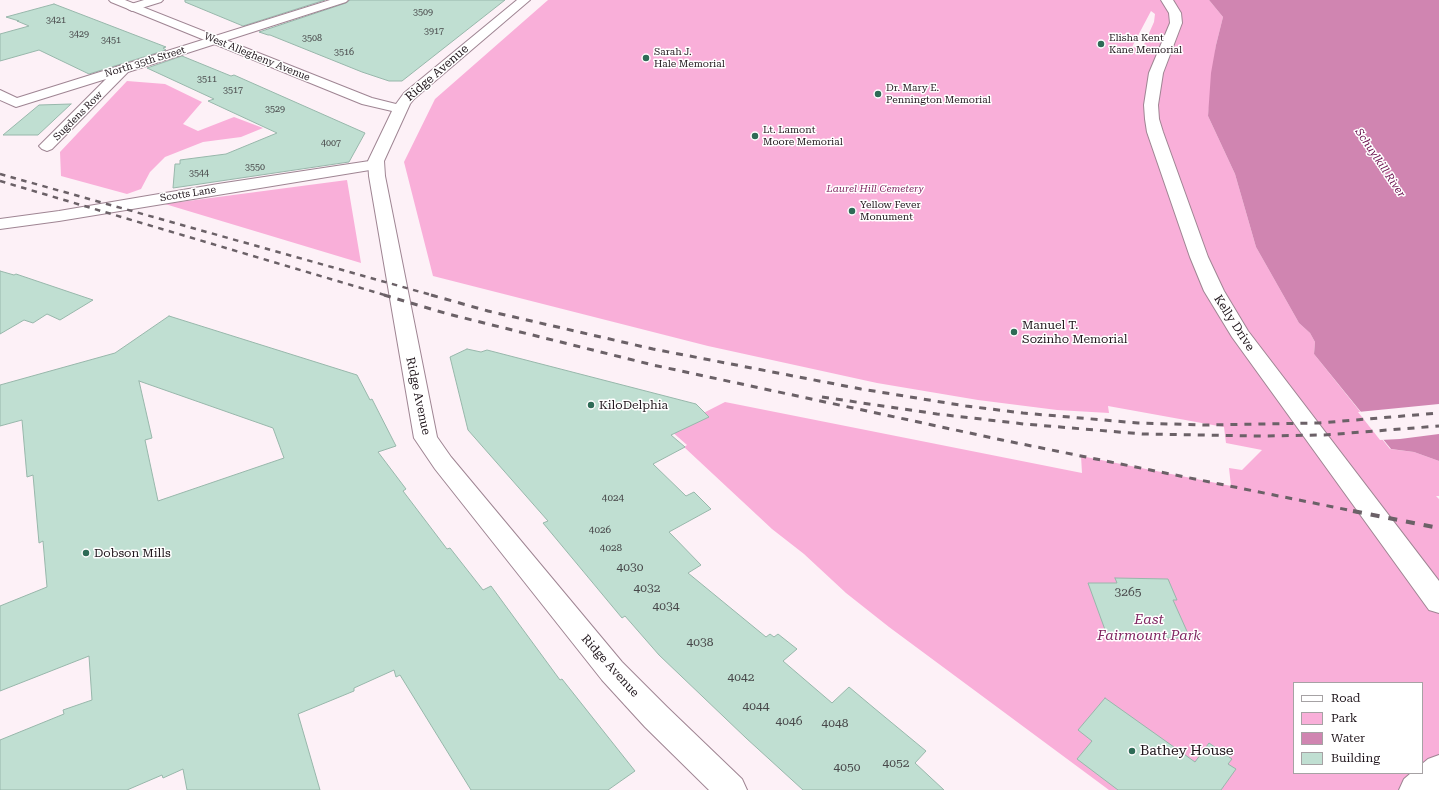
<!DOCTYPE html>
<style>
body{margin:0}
#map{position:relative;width:1439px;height:790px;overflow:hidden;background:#fdf1f7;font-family:"Roboto Serif",serif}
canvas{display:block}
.legend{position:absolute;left:1293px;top:682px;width:130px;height:92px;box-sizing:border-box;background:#fff;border:1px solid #a6a2a4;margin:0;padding:5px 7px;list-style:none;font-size:12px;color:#20161c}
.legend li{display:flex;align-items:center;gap:8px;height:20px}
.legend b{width:20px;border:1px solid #a6a2a4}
</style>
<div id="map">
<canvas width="1439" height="790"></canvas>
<ul class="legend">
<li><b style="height:5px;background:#fff"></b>Road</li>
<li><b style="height:11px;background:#f9afd9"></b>Park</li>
<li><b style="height:11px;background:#d085b1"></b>Water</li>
<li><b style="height:11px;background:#c0dfd2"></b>Building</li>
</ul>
</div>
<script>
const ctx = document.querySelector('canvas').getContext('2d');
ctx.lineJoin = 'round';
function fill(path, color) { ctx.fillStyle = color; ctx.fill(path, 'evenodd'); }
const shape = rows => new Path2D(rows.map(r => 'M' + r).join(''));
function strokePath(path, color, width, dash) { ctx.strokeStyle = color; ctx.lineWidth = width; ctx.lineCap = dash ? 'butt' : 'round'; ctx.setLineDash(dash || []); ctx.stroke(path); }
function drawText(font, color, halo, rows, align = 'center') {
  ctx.font = font + ' "Roboto Serif",serif'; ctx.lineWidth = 3; ctx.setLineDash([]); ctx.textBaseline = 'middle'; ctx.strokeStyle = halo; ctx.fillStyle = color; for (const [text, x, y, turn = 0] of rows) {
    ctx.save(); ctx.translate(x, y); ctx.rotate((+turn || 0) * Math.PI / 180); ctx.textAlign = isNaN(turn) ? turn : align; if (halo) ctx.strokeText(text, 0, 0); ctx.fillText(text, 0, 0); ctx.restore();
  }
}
const green = shape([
 [548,0,1209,0,1223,17,1216,45,1208,116,1235,174,1256,247,1299,323,1310,333,1315,342,1314,354,1390,449,1414,452,1439,461,1439,496,1436,496,1439,499,1439,790,1109,790,889,627,846,593,804,554,772,529,684,447,687,445,670,430,725,402,1082,473,1081,456,1231,486,1229,468,1242,470,1262,450,1226,443,1224,427,1108,406,1109,413,1057,410,978,400,877,383,708,346,433,276,404,162,435,99],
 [1151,11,1155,14,1154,22,1142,49,1132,47],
 [1294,683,1422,683,1422,773,1294,773],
 [127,81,165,84,202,102,183,124,198,131,234,117,263,128,241,137,203,142,165,157,150,172,141,189,127,194,61,176,60,152],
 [347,180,361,263,165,204]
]);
const water = shape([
 [1209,0,1439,0,1439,461,1414,452,1391,449,1314,354,1315,342,1310,333,1299,323,1256,247,1235,174,1208,116,1211,73,1216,45,1223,17],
 [1383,411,1405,431,1399,432,1376,412]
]);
const pier = shape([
 [1439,404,1439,434,1400,439,1380,440,1358,412]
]);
const building = shape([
 [185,0,325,0,243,26,185,2,185,0],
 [350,0,505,0,402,81,389,81,362,72,270,35,268,35,259,32,346,3,350,0],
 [54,4,166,47,163,48,166,50,89,74,39,50,0,61,0,34,29,26,17,21,19,21,6,17,54,4],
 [182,56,231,76,234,75,365,133,349,162,173,188,175,164,180,164,180,160,226,154,277,133,208,101,214,99,147,68,182,56],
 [71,104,38,135,3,135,39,105,71,104],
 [0,271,14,275,16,274,93,300,60,320,47,314,33,323,24,320,0,334,0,271],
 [169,316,357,375,370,400,372,399,396,446,378,452,406,489,403,491,447,549,450,548,483,590,491,586,560,680,562,679,635,771,608,790,471,790,400,675,396,677,394,670,354,688,354,691,298,714,320,790,187,790,183,769,163,778,162,775,127,790,0,790,0,740,64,714,63,710,92,700,89,656,0,691,0,606,47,587,43,541,39,543,33,475,27,477,22,420,0,426,0,385,115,353,169,316],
 [139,381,273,428,284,458,158,501,145,440,152,438,139,381],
 [467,349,481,352,487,350,696,404,709,417,671,435,685,447,653,464,686,496,694,492,711,509,669,532,701,565,688,573,766,637,770,634,774,637,778,634,797,649,783,661,832,703,849,687,874,708,926,751,915,763,944,790,803,790,746,738,659,655,625,616,622,618,543,523,548,521,468,430,450,357,467,349],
 [1115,578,1168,579,1177,600,1173,600,1190,638,1108,638,1088,583,1117,583,1115,578],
 [1105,698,1195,762,1209,743,1232,759,1228,764,1236,769,1221,790,1118,790,1077,759,1092,741,1078,730,1105,698]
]);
const street = shape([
 [144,0,163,0,161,2,132,11,128,9,126,7,128,5,144,0],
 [330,0,348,0,346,2,128,72,52,149,47,151,42,149,39,146,106,79,16,107,0,100,0,90,17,98,330,0],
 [376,160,382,162,384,165,382,168,59,221,0,229,0,219,59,211,218,184,376,160]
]);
const secondary = shape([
 [109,0,125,0,372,98,396,104,404,93,517,0,530,0,414,99,410,104,384,161,385,176,437,437,451,457,622,662,667,707,742,779,747,790,709,790,645,727,602,680,435,469,414,438,369,176,368,161,392,111,362,104,111,2,109,0]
]);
const primary = shape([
 [1161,0,1173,0,1181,13,1182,23,1163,73,1158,105,1159,119,1163,132,1208,257,1224,291,1248,331,1439,581,1439,613,1429,610,1232,337,1204,291,1190,257,1147,132,1145,119,1144,105,1149,73,1170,23,1169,13,1161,0],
 [1439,755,1439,790,1399,790,1404,779,1411,773,1422,773,1422,764,1428,759,1439,755]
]);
const railFar2 = shape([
 [0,174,435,296],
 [0,181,388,296]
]);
const railFar1 = shape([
 [384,295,448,314,653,365,1002,440,1358,512],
 [431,295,488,311,653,349,861,389,966,406,1023,413,1138,423,1204,425,1319,423,1439,413],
 [822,397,937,414,1024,424,1143,434,1261,436,1324,435,1439,426]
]);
const rail = shape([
 [1353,511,1439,528]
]);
const markers = [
 [1101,44,4,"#2e6b56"],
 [646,58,4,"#2e6b56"],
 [878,94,4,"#2e6b56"],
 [755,136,4,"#2e6b56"],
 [852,211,4,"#2e6b56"],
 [1014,332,4,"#2e6b56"],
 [591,405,4,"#2e6b56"],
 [86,553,4,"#2e6b56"],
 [1132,751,4,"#2e6b56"]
];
const farNumbernames = [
 ["3509",423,12],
 ["3421",56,20],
 ["3917",434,31],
 ["3429",79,34],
 ["3508",312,38],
 ["3451",111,40],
 ["3516",344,52],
 ["3511",207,79],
 ["3517",233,90],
 ["3529",275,109],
 ["4007",331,143],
 ["3550",255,167],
 ["3544",199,173]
];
const farPoinames = [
 ["Elisha Kent",1109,38],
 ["Kane Memorial",1109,50],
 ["Sarah J.",654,52],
 ["Hale Memorial",654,64],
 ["Dr. Mary E.",886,88],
 ["Pennington Memorial",886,100],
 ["Lt. Lamont",763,130],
 ["Moore Memorial",763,142],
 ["Yellow Fever",860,205],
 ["Monument",860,217]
];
const farStreetnames = [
 ["West Allegheny Avenue",257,57,22],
 ["North 35th Street",145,62,-17],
 ["Sugdens Row",78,116,-45],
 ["Scotts Lane",188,194,-9]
];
const farParknames = [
 ["Laurel Hill Cemetery",875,189]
];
const numberNames = [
 ["4024",613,498],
 ["4026",600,530],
 ["4028",611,548]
];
const farWaternames = [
 ["Schuylkill River",1380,163,56]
];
const streetNames = [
 ["Ridge Avenue",437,73,-41],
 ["Kelly Drive",1234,323,57],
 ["Ridge Avenue",418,396,78],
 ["Ridge Avenue",610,666,48]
];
const poiNames = [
 ["Manuel T.",1022,325],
 ["Sozinho Memorial",1022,339],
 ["KiloDelphia",599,405],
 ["Dobson Mills",94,553]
];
const nearNumbernames = [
 ["4030",630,567],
 ["4032",647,588],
 ["3265",1128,592],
 ["4034",666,606],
 ["4038",700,642],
 ["4042",741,677],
 ["4044",756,706],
 ["4046",789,721],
 ["4048",835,723],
 ["4052",896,763],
 ["4050",847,767]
];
const nearParknames = [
 ["East",1149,620],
 ["Fairmount Park",1149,636]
];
const nearPoinames = [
 ["Bathey House",1140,751]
];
fill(green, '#f9afd9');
fill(water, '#d085b1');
fill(pier, '#fdf1f7');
fill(building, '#c0dfd2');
strokePath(building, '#98b7ab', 1);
strokePath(street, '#9f8593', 2);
strokePath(secondary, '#9f8593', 2);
strokePath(primary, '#9f8593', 2);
fill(street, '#fff');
fill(secondary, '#fff');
fill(primary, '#fff');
strokePath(railFar2, '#6b6167', 2.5, [5.5, 5.5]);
strokePath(railFar1, '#6b6167', 3, [7, 7]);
strokePath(rail, '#6b6167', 4, [9, 9]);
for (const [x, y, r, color] of markers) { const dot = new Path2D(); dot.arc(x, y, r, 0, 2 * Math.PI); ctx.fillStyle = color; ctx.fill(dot); strokePath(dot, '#fff', 1.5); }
drawText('9px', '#48484a', null, farNumbernames);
drawText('10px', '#20161c', '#fff', farPoinames, 'left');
drawText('10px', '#20161c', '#fff', farStreetnames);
drawText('italic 10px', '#822963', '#fff', farParknames);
drawText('10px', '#48484a', null, numberNames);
drawText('italic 11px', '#6c124f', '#fff', farWaternames);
drawText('12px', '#20161c', '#fff', streetNames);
drawText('12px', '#20161c', '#fff', poiNames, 'left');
drawText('12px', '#48484a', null, nearNumbernames);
drawText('italic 14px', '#822963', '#fff', nearParknames);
drawText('14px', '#20161c', '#fff', nearPoinames, 'left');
</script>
